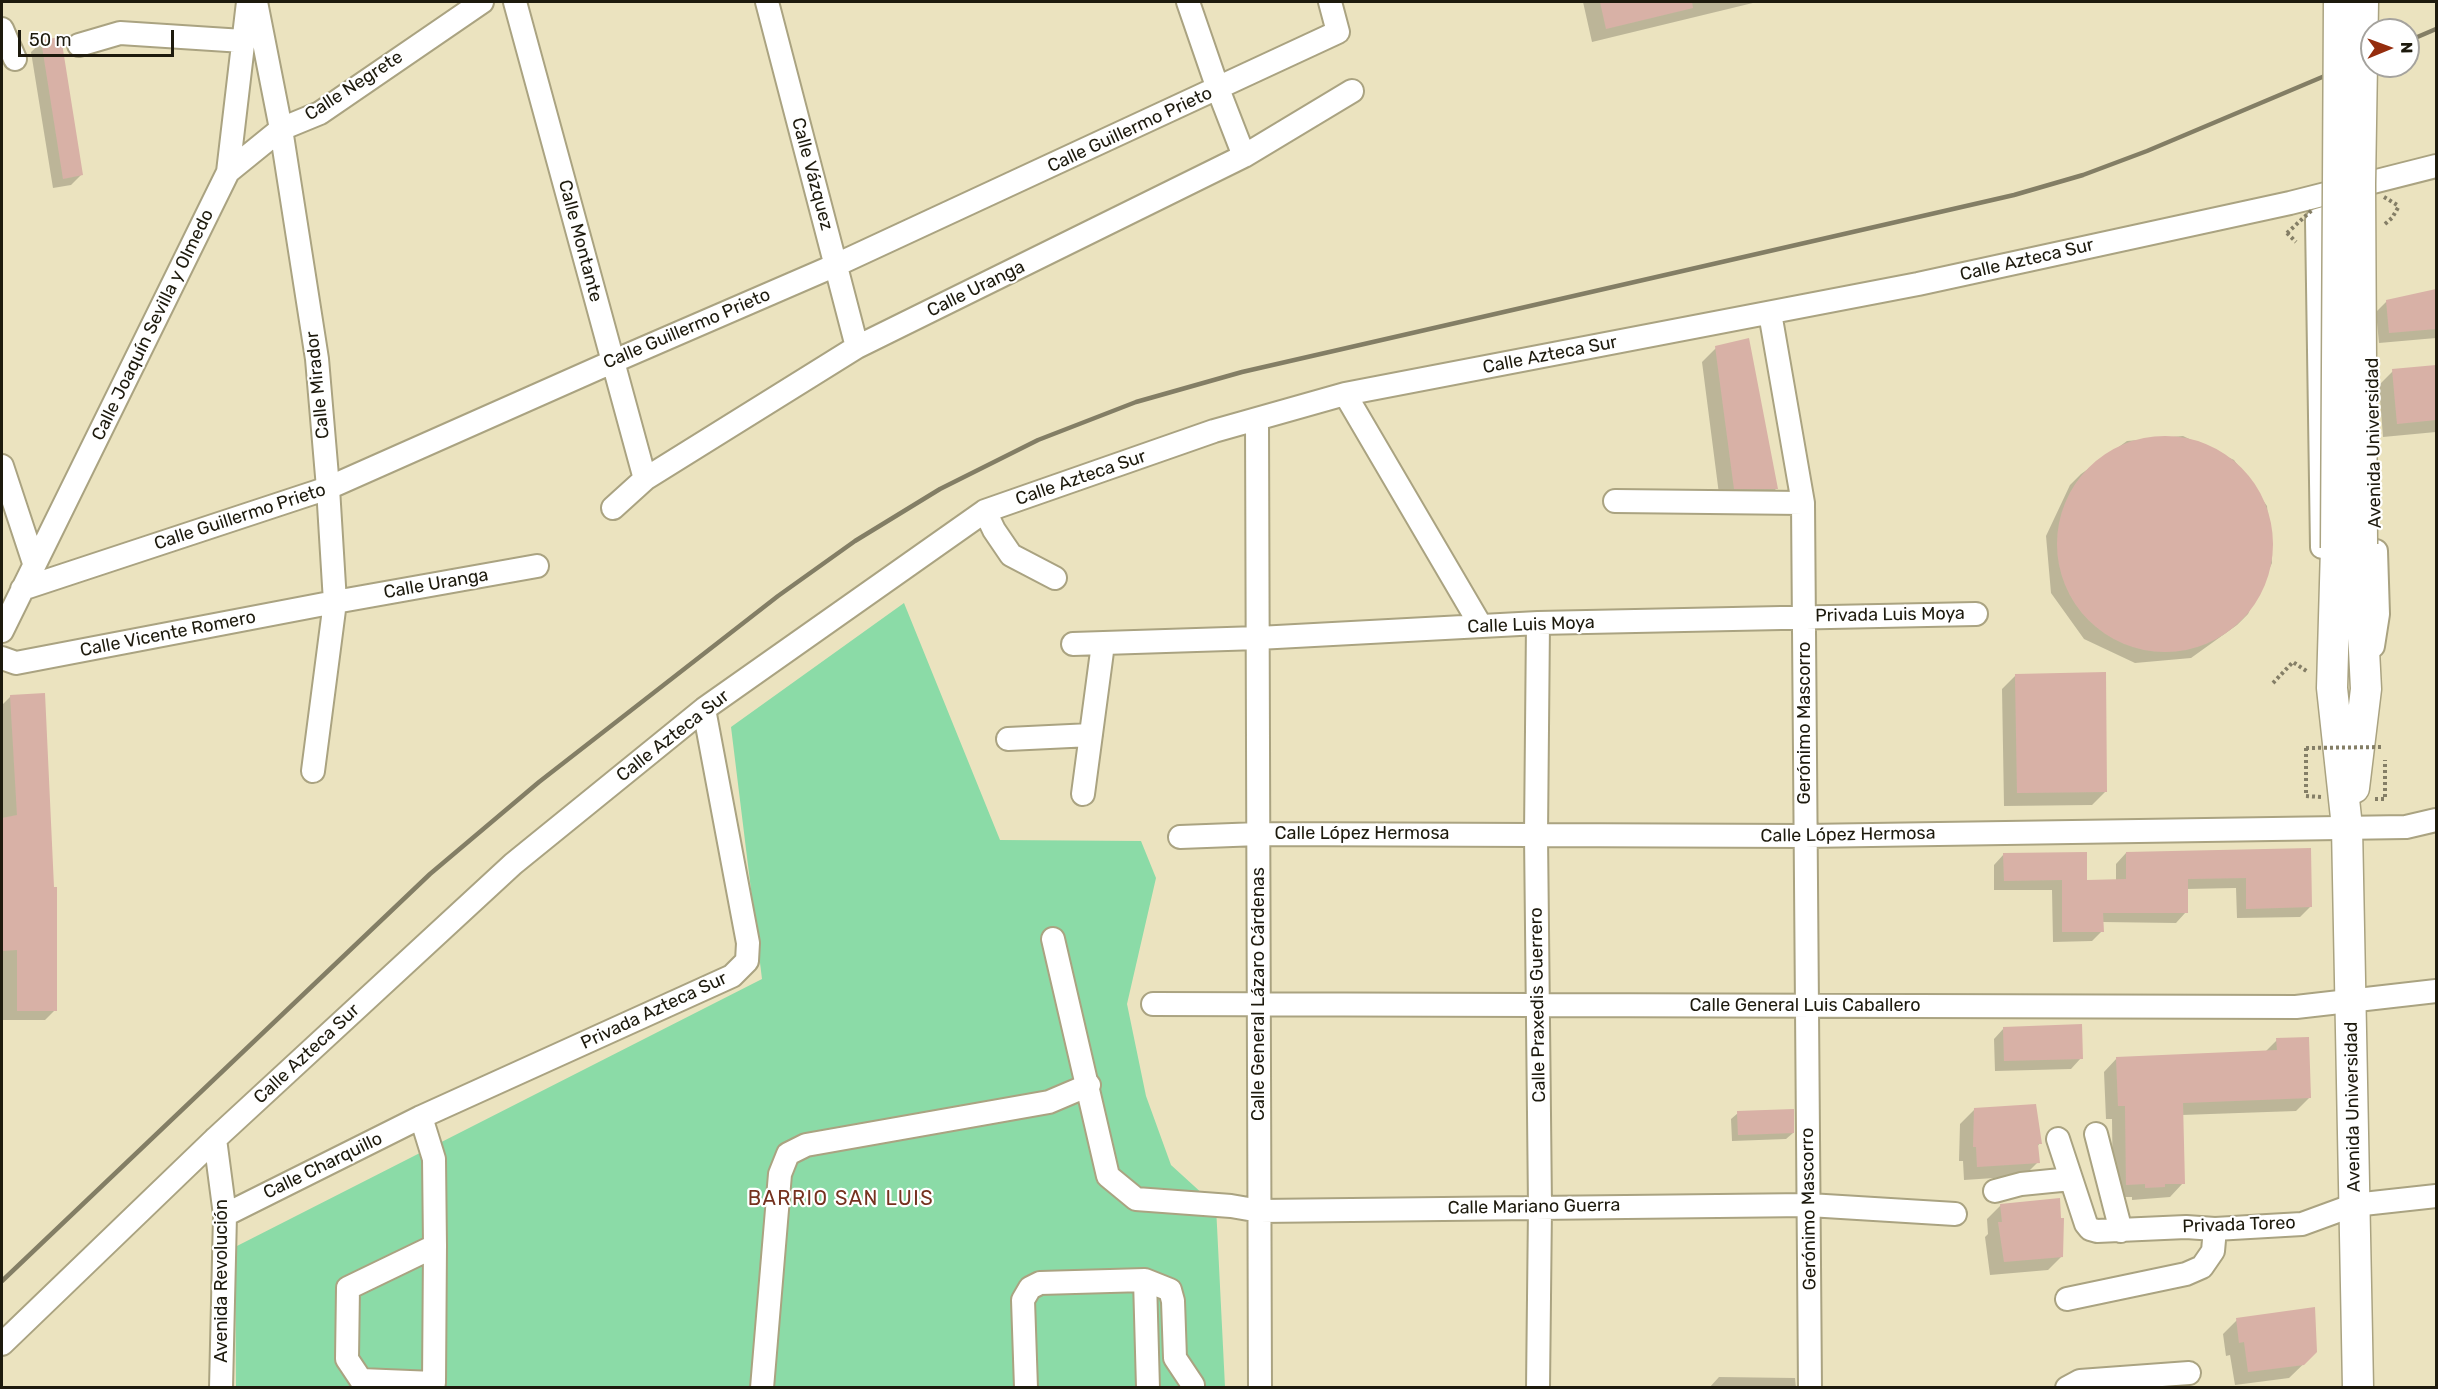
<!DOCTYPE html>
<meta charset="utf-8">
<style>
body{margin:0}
#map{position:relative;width:2438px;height:1389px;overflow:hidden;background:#ebe3bf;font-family:Rubik,sans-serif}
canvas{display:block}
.frame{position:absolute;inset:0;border:3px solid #1d1a0d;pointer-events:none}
.north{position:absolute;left:2360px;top:18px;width:60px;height:60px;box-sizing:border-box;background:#fff;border:2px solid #a5a39e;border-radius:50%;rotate:89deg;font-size:16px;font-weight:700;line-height:24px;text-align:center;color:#1d1a0d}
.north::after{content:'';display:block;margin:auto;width:21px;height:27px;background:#952d0e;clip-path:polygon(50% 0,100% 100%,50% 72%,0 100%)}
.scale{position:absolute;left:18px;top:30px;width:156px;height:27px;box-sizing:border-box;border:3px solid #1d1a0d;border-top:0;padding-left:8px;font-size:18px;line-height:21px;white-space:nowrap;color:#1d1a0d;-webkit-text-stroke:4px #fff;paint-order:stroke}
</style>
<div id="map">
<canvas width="2438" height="1389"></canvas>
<div class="frame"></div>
<div class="north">N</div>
<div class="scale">50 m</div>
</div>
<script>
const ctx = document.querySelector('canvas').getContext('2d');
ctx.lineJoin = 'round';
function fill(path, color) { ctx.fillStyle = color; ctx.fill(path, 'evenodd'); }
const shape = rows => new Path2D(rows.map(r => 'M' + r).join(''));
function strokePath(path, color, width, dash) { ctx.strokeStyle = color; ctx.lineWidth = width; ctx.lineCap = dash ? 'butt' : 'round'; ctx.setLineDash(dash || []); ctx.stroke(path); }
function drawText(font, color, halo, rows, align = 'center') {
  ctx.font = font + ' Rubik,sans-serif'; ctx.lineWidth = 4.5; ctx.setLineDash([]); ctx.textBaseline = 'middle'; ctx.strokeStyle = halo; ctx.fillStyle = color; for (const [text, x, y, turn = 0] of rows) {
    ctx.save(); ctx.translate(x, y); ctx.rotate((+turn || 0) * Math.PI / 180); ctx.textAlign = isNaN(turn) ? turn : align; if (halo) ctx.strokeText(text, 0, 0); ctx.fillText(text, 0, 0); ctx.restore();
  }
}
const green = shape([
 [904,603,1000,840,1141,841,1156,878,1127,1004,1146,1096,1171,1165,1216,1206,1225,1387,236,1387,235,1247,762,979,731,727]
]);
const shadow = shape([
 [1583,2,1757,2,1592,42],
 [42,42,81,175,71,185,53,188,31,52],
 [2436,291,2436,338,2379,343,2376,312,2387,301],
 [1716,348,1776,489,1762,502,1720,502,1702,362],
 [2436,367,2436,432,2383,437,2379,385,2393,371],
 [2183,436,2234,460,2267,506,2272,563,2248,614,2237,625,2191,658,2135,663,2084,639,2051,593,2046,536,2070,485,2081,474,2127,441],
 [2016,675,2106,791,2092,805,2004,806,2002,689],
 [11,696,55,1010,45,1020,2,1020,2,761,3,761,2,705],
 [2309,849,2310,907,2300,917,2237,918,2236,888,2186,889,2186,912,2176,923,2102,922,2102,931,2092,941,2053,942,2052,890,1994,890,1994,865,2004,854,2085,882,2116,881,2116,864,2126,853],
 [2004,1028,2081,1058,2071,1069,1995,1071,1994,1039],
 [2277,1040,2310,1097,2296,1111,2182,1115,2183,1183,2170,1197,2132,1200,2132,1197,2113,1197,2112,1119,2106,1119,2104,1072,2117,1058,2265,1052],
 [1974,1110,2040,1143,2037,1147,2038,1162,2024,1176,1964,1180,1963,1161,1959,1161,1960,1124],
 [1738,1113,1793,1133,1786,1139,1732,1141,1731,1119],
 [2001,1205,2062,1256,2048,1270,1990,1275,1985,1237,1988,1234,1987,1219],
 [2237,1320,2316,1352,2289,1378,2235,1385,2230,1355,2226,1356,2223,1334],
 [1719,1377,1795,1378,1796,1388,1709,1388]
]);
const building = shape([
 [1600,2,1692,2,1693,8,1606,29],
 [61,37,83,175,63,179,41,40],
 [2436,289,2436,329,2389,333,2386,300],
 [1749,338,1778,489,1734,489,1715,346],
 [2436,365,2436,420,2397,424,2392,369],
 '2057 544a108 108 0 1 1 216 0a108 108 0 1 1-216 0Z',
 [2106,672,2107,792,2017,793,2015,674],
 [45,693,54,887,57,887,57,1011,17,1011,17,950,2,951,2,818,17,815,10,695],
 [2311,848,2312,907,2246,909,2246,878,2188,879,2188,913,2103,913,2104,932,2062,932,2062,880,2004,881,2003,853,2087,852,2087,880,2126,879,2126,852],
 [2082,1024,2083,1059,2004,1061,2003,1027],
 [2309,1037,2311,1098,2183,1103,2185,1184,2165,1184,2165,1187,2145,1188,2145,1184,2126,1185,2125,1106,2118,1106,2116,1057,2277,1050,2276,1038],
 [2036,1104,2042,1144,2038,1144,2040,1163,1977,1167,1976,1147,1973,1147,1974,1108],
 [1794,1109,1794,1133,1738,1135,1737,1111],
 [2060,1198,2061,1218,2064,1218,2063,1257,2004,1262,1998,1222,2002,1222,2000,1204],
 [2315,1307,2317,1352,2304,1365,2248,1372,2244,1342,2239,1343,2236,1318]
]);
const path = shape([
 [2385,224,2392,218,2399,206],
 [2287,233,2296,242],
 [2273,683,2293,662,2308,672],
 [2306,748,2306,796,2321,797],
 [2375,799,2385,799,2385,760]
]);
const minor = shape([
 [256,2,281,129,317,359,328,488,335,602,313,771],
 [515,2,645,479],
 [767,2,857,347],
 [1188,2,1218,89,1244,156],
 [2,29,15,59],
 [79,45,120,33,243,41],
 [228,172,281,129,320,113,482,2],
 [1770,313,1803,503,1810,1388],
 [1345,394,1481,626],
 [1257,420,1260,1388],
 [2,466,34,563],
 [1615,501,1803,503],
 [613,508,645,479,857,347,1244,156,1352,91],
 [985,511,994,530,1011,555,1055,578],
 [2322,547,2317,220,2352,210],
 [22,589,328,488,612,362,836,265,1338,32,1330,2],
 [1538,623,1536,835,1540,1207,1538,1388],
 [2,631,228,172,248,2],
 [1073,644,1258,638,1538,623,1976,614],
 [2373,646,2378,614,2376,551],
 [2,658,16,663,335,602,537,566],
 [1008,739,1091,735],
 [1083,794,1103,644],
 [1180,837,1259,834,1805,836,2406,827,2436,820],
 [1053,939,1108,1176,1136,1199,1231,1206,1260,1211,1809,1205,1955,1214],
 [1153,1004,2296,1007,2436,991],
 [421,1117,434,1159,435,1246,434,1383,361,1380,347,1359,348,1288,435,1246],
 [2096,1134,2121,1231],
 [215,1139,225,1215,221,1388],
 [2058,1139,2086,1224,2090,1229,2097,1231,2186,1227,2215,1229,2302,1224,2354,1205,2436,1196],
 [1995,1191,2021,1184,2071,1179],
 [225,1215,421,1117,732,976,747,961,748,943,704,709],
 [1145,1280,1148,1388],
 [2067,1299,2186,1274,2202,1267,2213,1251,2215,1229],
 [2,1344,215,1139,513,864,704,709,985,511,1214,431,1345,394,1918,284,2290,203,2436,166],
 [762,1388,780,1174,788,1154,806,1145,1049,1102,1089,1085],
 [1026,1388,1023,1300,1030,1288,1040,1283,1145,1280,1170,1290,1173,1301,1175,1358,1193,1385],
 [2067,1388,2080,1381,2189,1373]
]);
const major = shape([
 [2336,548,2332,688,2347,827,2358,1388],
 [2354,788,2366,689,2362,611,2362,544]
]);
const rail = shape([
 [2408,41,2436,29],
 [2,1281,430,874,539,782,778,596,855,541,940,489,1038,440,1136,402,1242,372,2014,195,2083,175,2147,151,2372,56]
]);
const pathBridge = shape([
 [2384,197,2399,206],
 [2287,233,2312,210],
 [2306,748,2384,747]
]);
const majorBridge = shape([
 [2362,544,2360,184,2363,2],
 [2336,548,2339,2]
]);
const streetNames = [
 ["Calle Negrete",354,86,-33],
 ["Calle Guillermo Prieto",1130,130,-25],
 ["Calle Vázquez",812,174,75],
 ["Calle Montante",580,241,75],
 ["Calle Azteca Sur",2027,260,-13],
 ["Calle Uranga",976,289,-26],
 ["Calle Joaquín Sevilla y Olmedo",153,325,-64],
 ["Calle Guillermo Prieto",687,329,-23],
 ["Calle Azteca Sur",1550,355,-11],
 ["Calle Mirador",318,385,-96],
 ["Avenida Universidad",2374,443,-91],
 ["Calle Azteca Sur",1081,478,-19],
 ["Calle Guillermo Prieto",240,517,-18],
 ["Calle Uranga",436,584,-10],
 ["Privada Luis Moya",1890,615,-1],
 ["Calle Luis Moya",1531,625,-2],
 ["Calle Vicente Romero",168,634,-11],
 ["Gerónimo Mascorro",1805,723,-90],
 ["Calle Azteca Sur",673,736,-38],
 ["Calle López Hermosa",1362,834],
 ["Calle López Hermosa",1848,835,-1],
 ["Calle General Lázaro Cárdenas",1259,994,-90],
 ["Calle Praxedis Guerrero",1538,1005,-91],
 ["Calle General Luis Caballero",1805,1006],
 ["Privada Azteca Sur",654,1011,-25],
 ["Calle Azteca Sur",307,1054,-43],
 ["Avenida Universidad",2353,1107,-91],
 ["Calle Charquillo",323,1166,-26],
 ["Calle Mariano Guerra",1534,1207,-1],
 ["Gerónimo Mascorro",1809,1209,-91],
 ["Privada Toreo",2239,1225,-2],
 ["Avenida Revolución",222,1281,-90]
];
const neighbourhoodNames = [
 ["BARRIO SAN LUIS",841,1199]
];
fill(green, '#8bdba7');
fill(shadow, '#0003');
fill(building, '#d8b1a6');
strokePath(minor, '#aaa381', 26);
strokePath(major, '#aaa381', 33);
strokePath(path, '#847e66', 4, [3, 3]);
strokePath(minor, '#fff', 22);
strokePath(major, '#fff', 30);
strokePath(rail, '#837e65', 4.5);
strokePath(majorBridge, '#aaa381', 33, []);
strokePath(pathBridge, '#847e66', 4, [3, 3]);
strokePath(majorBridge, '#fff', 30);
drawText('18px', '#1d1a0d', '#fff', streetNames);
ctx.letterSpacing = '1.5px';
drawText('20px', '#75321f', '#fff', neighbourhoodNames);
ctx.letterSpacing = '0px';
</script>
